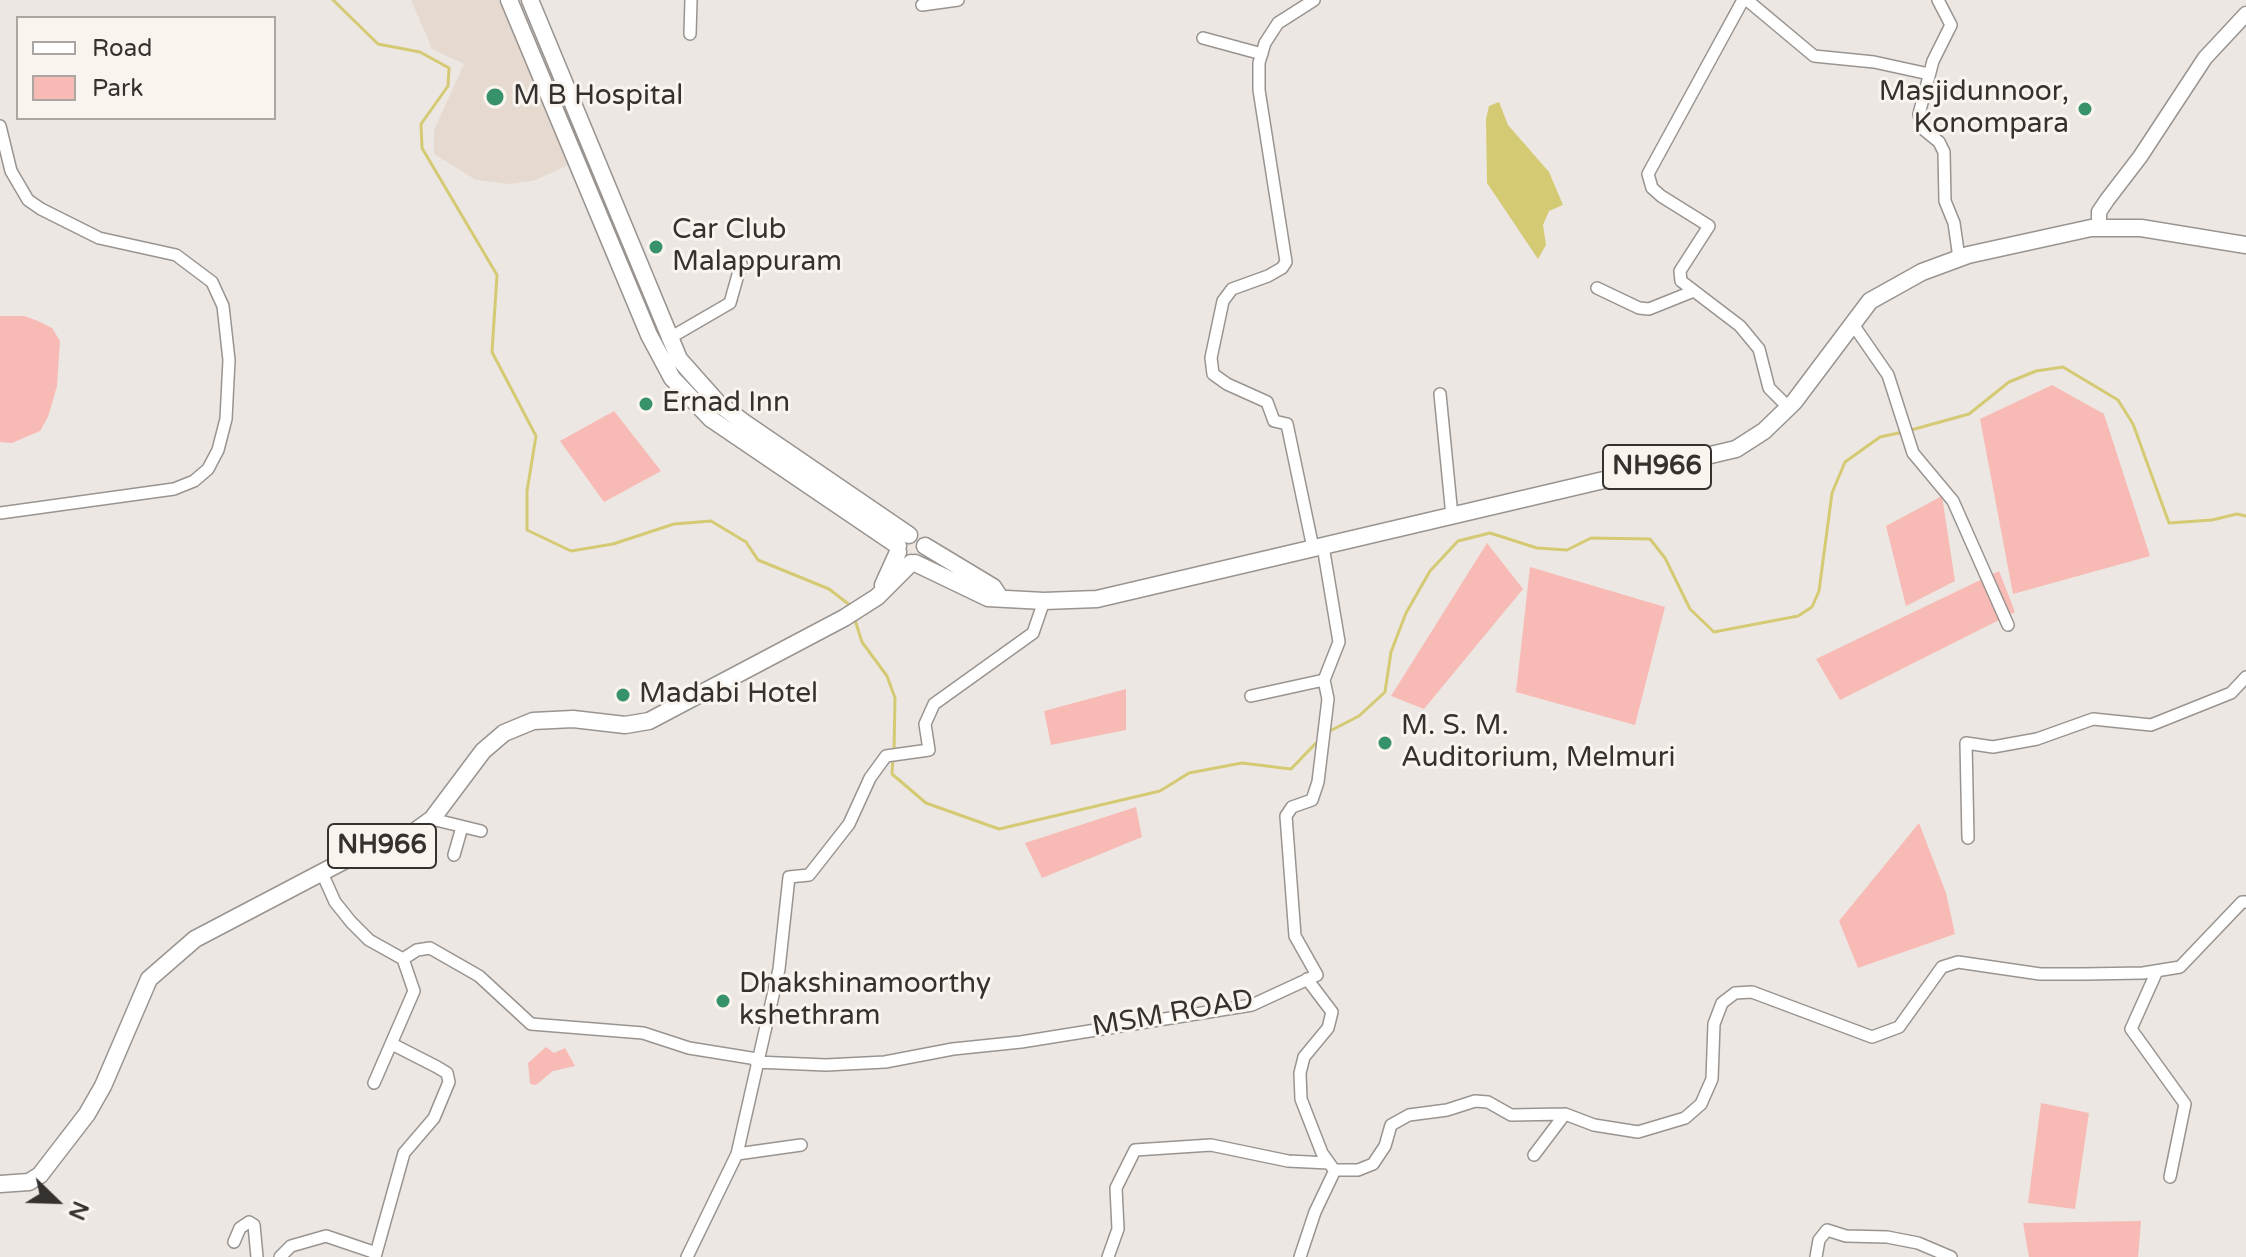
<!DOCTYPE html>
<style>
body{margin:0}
#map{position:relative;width:2246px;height:1257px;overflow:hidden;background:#ece7e2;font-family:"Varela Round",sans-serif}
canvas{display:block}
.legend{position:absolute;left:16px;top:16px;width:260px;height:104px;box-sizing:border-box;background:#faf4ef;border:2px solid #aba6a2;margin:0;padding:10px 14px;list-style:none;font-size:24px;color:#34312f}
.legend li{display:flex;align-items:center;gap:16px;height:40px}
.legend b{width:40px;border:2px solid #aba6a2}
.north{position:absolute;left:16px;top:1161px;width:80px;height:80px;-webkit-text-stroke:6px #faf4ef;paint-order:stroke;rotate:113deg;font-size:22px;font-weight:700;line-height:32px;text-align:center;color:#34312f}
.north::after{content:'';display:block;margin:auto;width:28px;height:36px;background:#34312f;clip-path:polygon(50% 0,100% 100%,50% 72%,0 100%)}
</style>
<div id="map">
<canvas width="2246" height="1257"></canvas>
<ul class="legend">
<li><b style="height:10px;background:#fff"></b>Road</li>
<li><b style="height:22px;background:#f8bab5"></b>Park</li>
</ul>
<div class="north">N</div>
</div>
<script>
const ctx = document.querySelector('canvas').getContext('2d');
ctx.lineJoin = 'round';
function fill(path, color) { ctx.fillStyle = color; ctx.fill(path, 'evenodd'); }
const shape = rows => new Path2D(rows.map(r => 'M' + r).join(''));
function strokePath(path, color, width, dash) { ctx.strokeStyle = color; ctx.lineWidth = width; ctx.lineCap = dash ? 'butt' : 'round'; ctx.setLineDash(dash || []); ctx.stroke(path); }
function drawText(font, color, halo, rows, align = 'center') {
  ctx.font = font + ' "Varela Round",sans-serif'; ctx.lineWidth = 6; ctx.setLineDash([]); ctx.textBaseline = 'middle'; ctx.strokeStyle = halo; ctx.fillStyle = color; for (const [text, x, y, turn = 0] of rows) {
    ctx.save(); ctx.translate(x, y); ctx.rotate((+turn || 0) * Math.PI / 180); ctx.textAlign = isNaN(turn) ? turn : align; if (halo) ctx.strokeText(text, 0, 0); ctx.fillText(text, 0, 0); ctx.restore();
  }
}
const built = shape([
 [411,0,499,0,571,164,533,181,509,184,476,180,434,154,434,130,464,64,432,49]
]);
const green = shape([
 [0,316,24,316,38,321,52,328,60,341,57,386,48,417,40,431,12,443,0,442],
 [2052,385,2104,414,2150,556,2013,594,1980,419],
 [614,411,661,471,604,502,560,441],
 [1942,496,1955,581,1906,606,1886,526],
 [1487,543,1523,589,1424,709,1391,696],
 [1530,567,1665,607,1635,725,1516,692],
 [1999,571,2015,612,1840,700,1816,659],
 [1126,689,1126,730,1051,745,1044,711],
 [1136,807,1142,837,1042,878,1025,843],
 [1919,823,1946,893,1955,934,1858,968,1839,921],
 [546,1047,554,1053,565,1048,575,1066,553,1071,536,1085,530,1084,528,1063],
 [2041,1103,2089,1113,2075,1209,2028,1203],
 [2141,1221,2138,1257,2029,1257,2023,1223]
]);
const water = shape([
 [1499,102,1508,125,1549,172,1563,205,1549,211,1543,225,1546,245,1538,259,1487,183,1486,119,1489,106]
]);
const stream = shape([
 [333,0,378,44,420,52,449,68,448,86,421,124,422,148,497,275,492,352,536,436,527,491,527,530,571,551,613,544,674,524,711,521,746,542,758,560,829,589,851,606],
 [1911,430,1969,414,2009,382,2036,371,2063,367,2118,400,2133,424,2169,523,2212,520,2237,514,2246,516],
 [854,617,862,642,887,676,895,698,894,751],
 [1326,733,1359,716,1385,692,1391,652,1406,613,1430,571,1458,541,1490,533,1537,548,1567,550,1591,538,1650,539,1665,558,1690,609,1714,632,1798,616,1812,607,1819,591,1832,493,1845,462,1880,437,1903,432],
 [893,758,892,774,926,803,999,829,1160,791,1189,773,1242,763,1291,769,1318,741]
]);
const minor = shape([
 [1743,0,1648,174,1652,188,1661,196,1709,226,1680,271,1681,281,1740,326,1759,349,1769,388,1788,407],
 [1747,0,1814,56,1874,62,1929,74],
 [1938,0,1951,25,1933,61,1919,114,1922,128,1939,142,1944,152,1945,201,1954,223,1959,258],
 [922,5,958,0],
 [690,34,691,0],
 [1203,38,1262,54],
 [0,126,11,171,28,200,41,209,99,238,176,255,212,282,223,306,229,360,226,419,218,450,208,469,194,481,174,489,0,513],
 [1597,288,1639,308,1649,309,1694,291],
 [1852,323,1888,375,1913,453,1953,501,2008,625],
 [668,339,730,303,741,264],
 [1440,394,1452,516],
 [1313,548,1287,424,1274,421,1267,402,1227,384,1213,374,1211,358,1223,301,1232,289,1268,276,1282,268,1286,262,1259,90,1259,63,1265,43,1278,23,1314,0],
 [1251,696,1324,680,1339,642,1323,546],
 [432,819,481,831],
 [1968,838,1966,743,1993,747,2037,739,2093,719,2151,725,2231,693,2246,677],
 [454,855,462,827],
 [322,873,335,902,351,922,369,940,403,959],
 [2157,971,2131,1029,2185,1104,2170,1177],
 [1307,979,1332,1012,1328,1028,1304,1057,1300,1073,1301,1099,1322,1153,1332,1167],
 [756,1062,826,1065,885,1062,953,1049,1021,1042,1252,1005,1317,975,1295,936,1286,816,1292,807,1312,800,1318,782,1328,699,1324,680],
 [374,1083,414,991,403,959,417,950,430,948,479,976,531,1024,643,1033,689,1048,757,1059],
 [737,1154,801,1145],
 [1534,1155,1565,1114],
 [234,1242,240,1228,249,1222,254,1225,257,1257],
 [280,1257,291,1246,326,1236,376,1253],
 [375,1257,404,1153,434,1118,449,1082,447,1073,437,1067,392,1044],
 [687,1257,737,1154,779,969,789,877,809,875,849,824,870,778,886,756,929,750,925,724,934,704,1033,633,1044,601],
 [1108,1257,1118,1229,1116,1188,1135,1150,1211,1145,1288,1161,1329,1163],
 [1300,1257,1315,1212,1335,1170,1358,1170,1373,1164,1385,1146,1391,1125,1409,1115,1447,1110,1475,1101,1488,1102,1511,1115,1565,1114,1594,1125,1638,1132,1685,1118,1701,1104,1712,1079,1714,1024,1722,1003,1735,993,1752,992,1872,1037,1899,1027,1942,967,1958,962,2040,974,2084,974,2143,973,2180,967,2242,902,2246,902],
 [1816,1257,1819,1240,1827,1230,1846,1236,1887,1237,1918,1243,1951,1257]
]);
const major = shape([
 [2099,228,2099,212,2107,200,2140,157,2205,58,2246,14]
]);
const highway = shape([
 [509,0,649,335,672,378,711,419,898,546],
 [530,0,679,359,719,404,742,421,909,535],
 [925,546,993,587,999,596],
 [915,563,988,598,1044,601,1097,599,1736,449,1764,431,1794,402,1870,301,1922,272,1968,255,2091,228,2141,228,2246,245],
 [883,585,898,552],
 [0,1184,29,1182,40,1175,87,1114,103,1086,149,979,195,939,357,854,403,840,432,819,483,751,504,733,533,721,573,719,625,725,649,721,844,618,877,597,911,563]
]);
const markers = [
 [495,97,10,"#379269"],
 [2085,109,8,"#379269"],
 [656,247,8,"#379269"],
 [646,404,8,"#379269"],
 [623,695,8,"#379269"],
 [1385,743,8,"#379269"],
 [723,1001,8,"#379269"]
];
const shields = [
 [1657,467,108],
 [382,846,108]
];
const shieldNames = [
 ["NH966",1657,467],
 ["NH966",382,846]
];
const poiNames = [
 ["Masjidunnoor,",2069,93,"right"],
 ["Konompara",2069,125,"right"],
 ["M B Hospital",513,97],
 ["Car Club",672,231],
 ["Malappuram",672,263],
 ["Ernad Inn",662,404],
 ["Madabi Hotel",639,695],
 ["M. S. M.",1401,727],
 ["Auditorium, Melmuri",1401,759],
 ["Dhakshinamoorthy",739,985],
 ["kshethram",739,1017]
];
const streetNames = [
 ["MSM ROAD",1173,1014,-10]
];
fill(built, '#e6dad0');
fill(green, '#f8bab5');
fill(water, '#d5ca74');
strokePath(stream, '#d5ca74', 3);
strokePath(minor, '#999490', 14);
strokePath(major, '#999490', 17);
strokePath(highway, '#999490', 19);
strokePath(minor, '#fff', 11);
strokePath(major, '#fff', 14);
strokePath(highway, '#fff', 16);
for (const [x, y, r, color] of markers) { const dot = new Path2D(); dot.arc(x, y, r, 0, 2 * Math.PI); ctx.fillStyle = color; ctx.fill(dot); strokePath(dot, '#faf4ef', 3); }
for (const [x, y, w] of shields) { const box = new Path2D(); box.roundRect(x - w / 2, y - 22, w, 44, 6); ctx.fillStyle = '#faf4ef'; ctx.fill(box); strokePath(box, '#34312f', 2); }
drawText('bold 26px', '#34312f', null, shieldNames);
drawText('28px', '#34312f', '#faf4ef', poiNames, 'left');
drawText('28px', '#34312f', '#faf4ef', streetNames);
</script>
